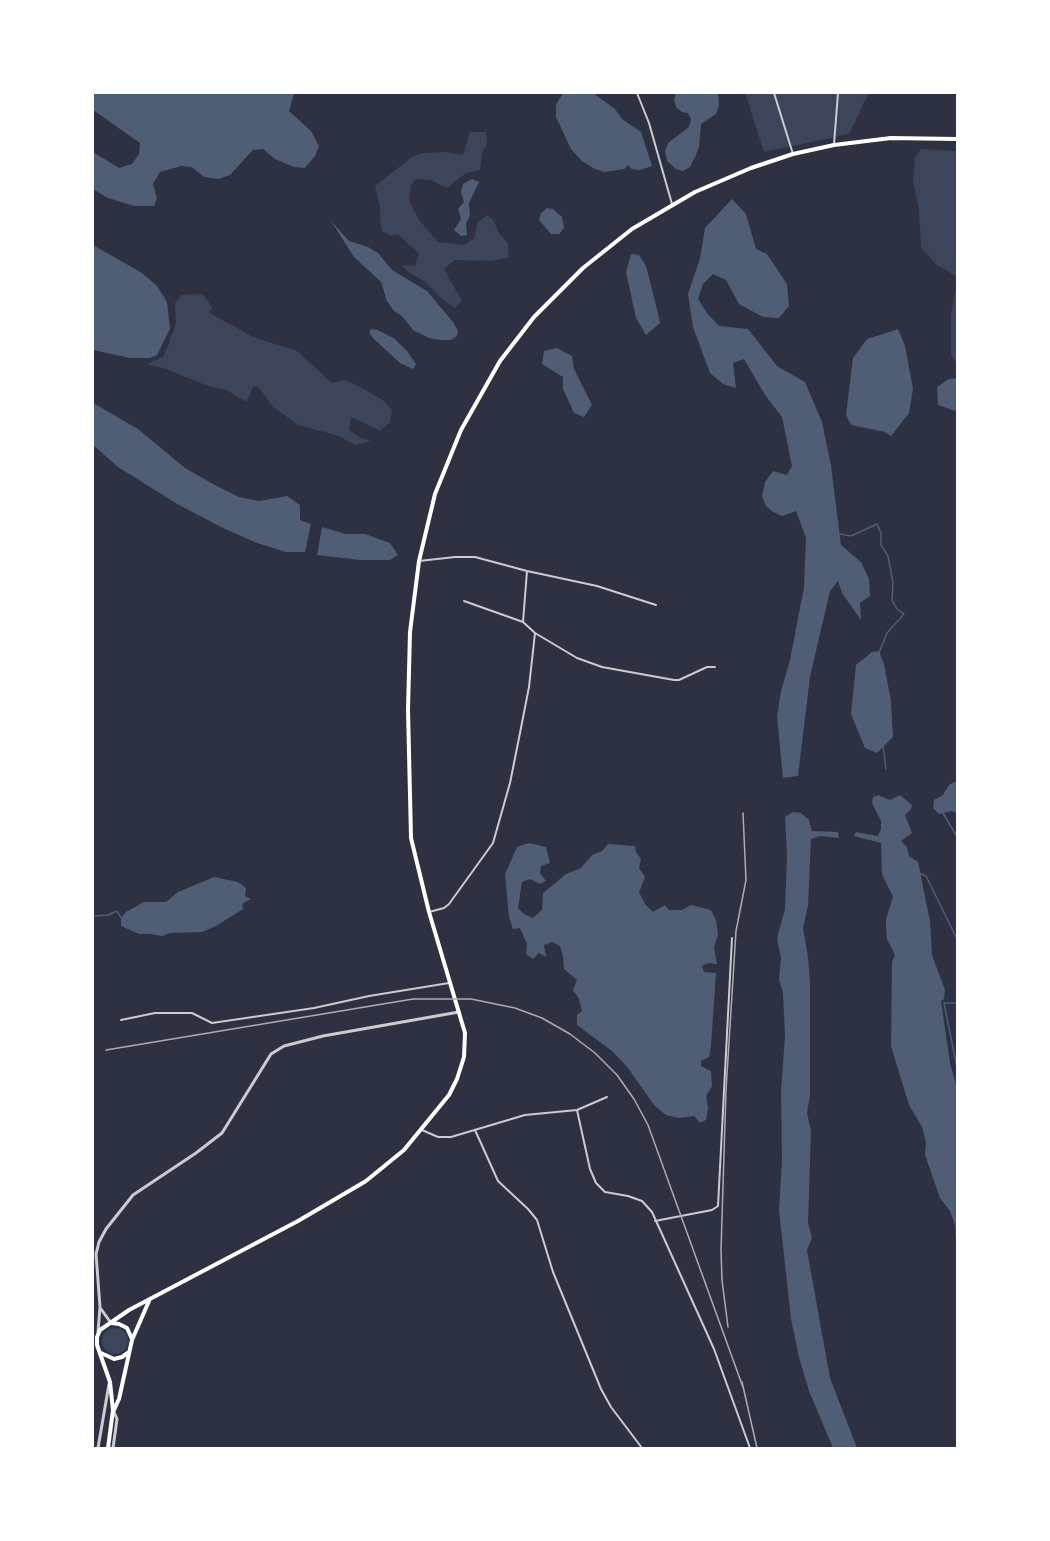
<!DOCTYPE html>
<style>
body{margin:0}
#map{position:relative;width:1050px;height:1541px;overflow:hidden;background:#2d3142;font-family:"PT Sans",sans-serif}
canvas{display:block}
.frame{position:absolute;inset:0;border:94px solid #fff;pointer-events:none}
</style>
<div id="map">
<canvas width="1050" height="1541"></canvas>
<div class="frame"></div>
</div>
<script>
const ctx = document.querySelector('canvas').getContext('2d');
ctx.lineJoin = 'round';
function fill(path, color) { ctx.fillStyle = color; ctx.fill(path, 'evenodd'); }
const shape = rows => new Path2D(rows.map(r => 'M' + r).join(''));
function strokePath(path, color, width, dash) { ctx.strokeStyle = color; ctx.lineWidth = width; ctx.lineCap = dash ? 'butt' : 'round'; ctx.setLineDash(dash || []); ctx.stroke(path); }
const green = shape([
 [745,93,869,93,849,134,764,152],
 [470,132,486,132,487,143,482,154,480,170,466,173,447,188,431,180,416,179,411,185,409,201,419,220,438,242,464,245,474,238,478,222,487,215,493,220,500,235,508,243,509,257,492,261,455,260,444,269,462,301,455,308,442,299,424,281,408,272,402,265,415,266,419,254,398,234,391,236,382,231,380,220,380,207,375,186,412,157,423,153,446,152,463,155],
 [921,149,957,151,957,277,937,265,921,248,919,210,913,181,915,157],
 [957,283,957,364,951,356,951,314],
 [202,294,209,302,212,309,208,312,253,337,297,351,332,383,344,380,357,385,384,401,392,410,390,422,380,431,351,417,349,430,361,438,371,441,355,445,339,436,298,425,273,407,258,386,253,387,247,402,226,390,208,386,166,369,147,364,163,357,168,345,176,323,175,303,182,295],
 '102 1341a13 13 0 1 1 26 0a13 13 0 1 1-26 0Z'
]);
const water = shape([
 [93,93,294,93,289,111,311,131,319,146,315,156,305,168,294,167,275,159,263,149,253,150,230,175,219,179,204,177,192,167,181,166,160,172,153,184,157,198,154,206,134,206,108,198,93,189,93,152,119,168,132,164,139,154,140,143,93,110],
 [563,93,593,93,615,109,622,119,641,132,652,166,640,170,632,169,628,165,624,169,605,172,595,169,582,161,571,149,556,117,556,105],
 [676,93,718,93,719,106,716,114,701,124,699,147,695,157,690,167,683,171,676,169,667,161,665,151,668,143,689,127,691,119,688,113,682,112,676,107,674,99],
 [472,179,479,182,469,203,470,215,466,224,467,235,461,236,454,230,461,219,458,209,464,202,461,192,463,184],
 [732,199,746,214,756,249,767,254,787,284,789,306,779,318,763,317,739,304,726,280,713,274,703,284,698,299,707,313,719,326,748,329,777,366,805,382,822,422,831,466,841,545,861,562,869,579,870,596,860,603,861,620,842,593,838,581,830,591,810,677,798,776,783,778,777,716,781,691,790,660,804,587,806,538,796,511,782,516,773,512,766,506,762,497,765,482,773,471,787,475,792,466,782,417,765,395,744,359,733,363,736,388,723,384,710,373,693,327,688,294,700,258,705,228],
 [547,208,553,209,562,217,564,228,559,234,551,234,539,220,541,213],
 [331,221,349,241,368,247,378,253,392,270,427,291,453,322,458,331,457,336,451,340,441,340,429,338,413,330,402,316,394,311,387,301,381,282,354,257],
 [93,245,142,273,157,286,167,302,170,329,157,355,150,358,130,358,93,350],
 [631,254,639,255,646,266,656,305,660,323,646,335,636,318,626,272],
 [370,329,378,330,395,339,407,351,416,364,413,369,400,363,374,339,370,334],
 [898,329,905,346,913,389,909,413,891,436,885,432,851,425,846,415,853,358,867,339],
 [557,348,572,356,574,369,592,405,584,417,574,413,563,389,563,377,542,364,544,351],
 [957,378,957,408,955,411,938,405,937,387,949,379],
 [93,403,138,429,185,468,213,484,239,497,259,501,287,496,300,505,300,520,311,524,305,552,286,552,257,543,223,528,179,505,118,467,93,445],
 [322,527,346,534,365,534,390,543,398,555,390,560,360,560,317,555],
 [879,651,884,664,891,701,893,737,877,753,865,748,851,714,856,665,872,652],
 [954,782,957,782,957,813,951,811,939,814,933,808,934,800,943,795,949,785],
 [878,795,890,800,900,795,912,805,911,809,905,815,912,833,901,841,907,847,909,856,918,862,930,921,932,955,945,990,944,999,941,1001,950,1063,957,1088,957,1263,955,1225,950,1211,940,1198,925,1155,926,1142,922,1127,909,1105,891,1046,892,962,895,955,887,939,886,928,886,919,893,897,882,874,881,843,854,836,856,832,878,836,881,829,881,821,872,803,873,797],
 [793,812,801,813,809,820,812,831,838,832,839,838,820,836,811,839,808,906,803,928,808,957,810,983,810,1095,807,1113,811,1131,808,1223,812,1238,807,1250,830,1378,857,1448,833,1448,809,1391,799,1357,791,1319,779,1210,782,1161,781,1092,785,1036,783,993,779,979,781,958,777,938,785,909,787,856,785,817],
 [529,843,546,847,550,863,541,866,540,873,546,881,540,884,530,879,522,882,518,908,524,914,533,918,542,910,543,893,566,874,581,868,592,855,602,851,608,844,635,846,636,852,641,859,639,868,645,877,639,892,645,904,653,912,665,905,669,910,682,910,691,905,711,910,716,920,718,935,714,947,717,964,708,963,702,966,704,972,716,973,711,1045,709,1057,701,1061,701,1066,711,1071,712,1086,706,1096,708,1107,706,1120,700,1123,694,1116,679,1118,666,1115,654,1105,628,1068,612,1051,577,1025,577,1015,582,1011,579,999,573,990,577,980,564,969,563,957,560,946,552,942,544,945,546,957,539,953,533,959,526,954,527,944,520,928,513,929,509,917,505,874,517,847],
 [214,877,238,882,246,888,245,896,251,899,242,904,243,909,216,926,202,932,170,933,162,936,151,934,139,934,121,926,121,918,126,912,144,902,166,902,178,892]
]);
const stream = shape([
 [840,534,851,536,877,524,881,533,881,545,888,556,893,583,892,600,897,609,904,614,887,633,879,653],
 [883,746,886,769],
 [943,813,957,837],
 [919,873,926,876,957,939],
 [93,916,108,915,117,911,121,918],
 [957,1003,944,1003,957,1068]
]);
const minor = shape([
 [637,93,649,123,672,204],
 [774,93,793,154],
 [834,144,838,93],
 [419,561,455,557,475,557,527,571,597,586,656,605],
 [464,601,523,622,535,633,577,658,602,667,674,680,679,680,707,667,715,667],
 [523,622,527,571],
 [429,912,444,908,449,904,493,843,510,783,519,738,529,687,535,633],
 [121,1020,155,1013,192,1013,212,1023,314,1008,369,996,449,983],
 [577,1110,590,1169,596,1183,605,1192,628,1196,642,1201,652,1212,714,1349,750,1448],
 [422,1130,438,1137,451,1137,525,1115,577,1110,607,1097],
 [475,1130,498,1181,528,1209,537,1220,553,1272,601,1389,611,1407,642,1448],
 [655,1221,712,1210,718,1206,732,938]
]);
const tertiary = shape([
 [101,1309,111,1323],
 [98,1332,100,1307,96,1254,99,1242,106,1229,133,1195,196,1153,222,1133,271,1054,284,1046,323,1036,459,1012],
 [98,1448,109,1384],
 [113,1448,117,1419,114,1412]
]);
const secondary = shape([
 [112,1323,119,1324,127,1328,132,1339],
 [101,1353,114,1359,122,1357,129,1352],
 [114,1410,119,1399,132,1340,149,1301],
 [108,1448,113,1410,110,1382,97,1345,97,1337,100,1330,129,1310,298,1221,366,1181,404,1150,449,1095,457,1079,464,1057,465,1033,429,912,411,838,408,710,410,632,419,561,435,494,461,430,500,361,534,317,583,268,632,229,695,192,751,168,793,154,834,145,891,138,957,139]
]);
const rail = shape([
 [106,1050,413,999,471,999,515,1008,542,1018,570,1034,595,1053,617,1075,634,1099,648,1125,744,1390],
 [728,1327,722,1280,721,1250,726,1090,736,931,746,880,743,813],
 [742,1382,757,1448]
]);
fill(green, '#3c4559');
fill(water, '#4f5d75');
strokePath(stream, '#4f5d75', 1.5);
strokePath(minor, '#caccd0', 2);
strokePath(tertiary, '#caccd0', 3);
strokePath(secondary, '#fff', 4);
strokePath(rail, '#abadb3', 1.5);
</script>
